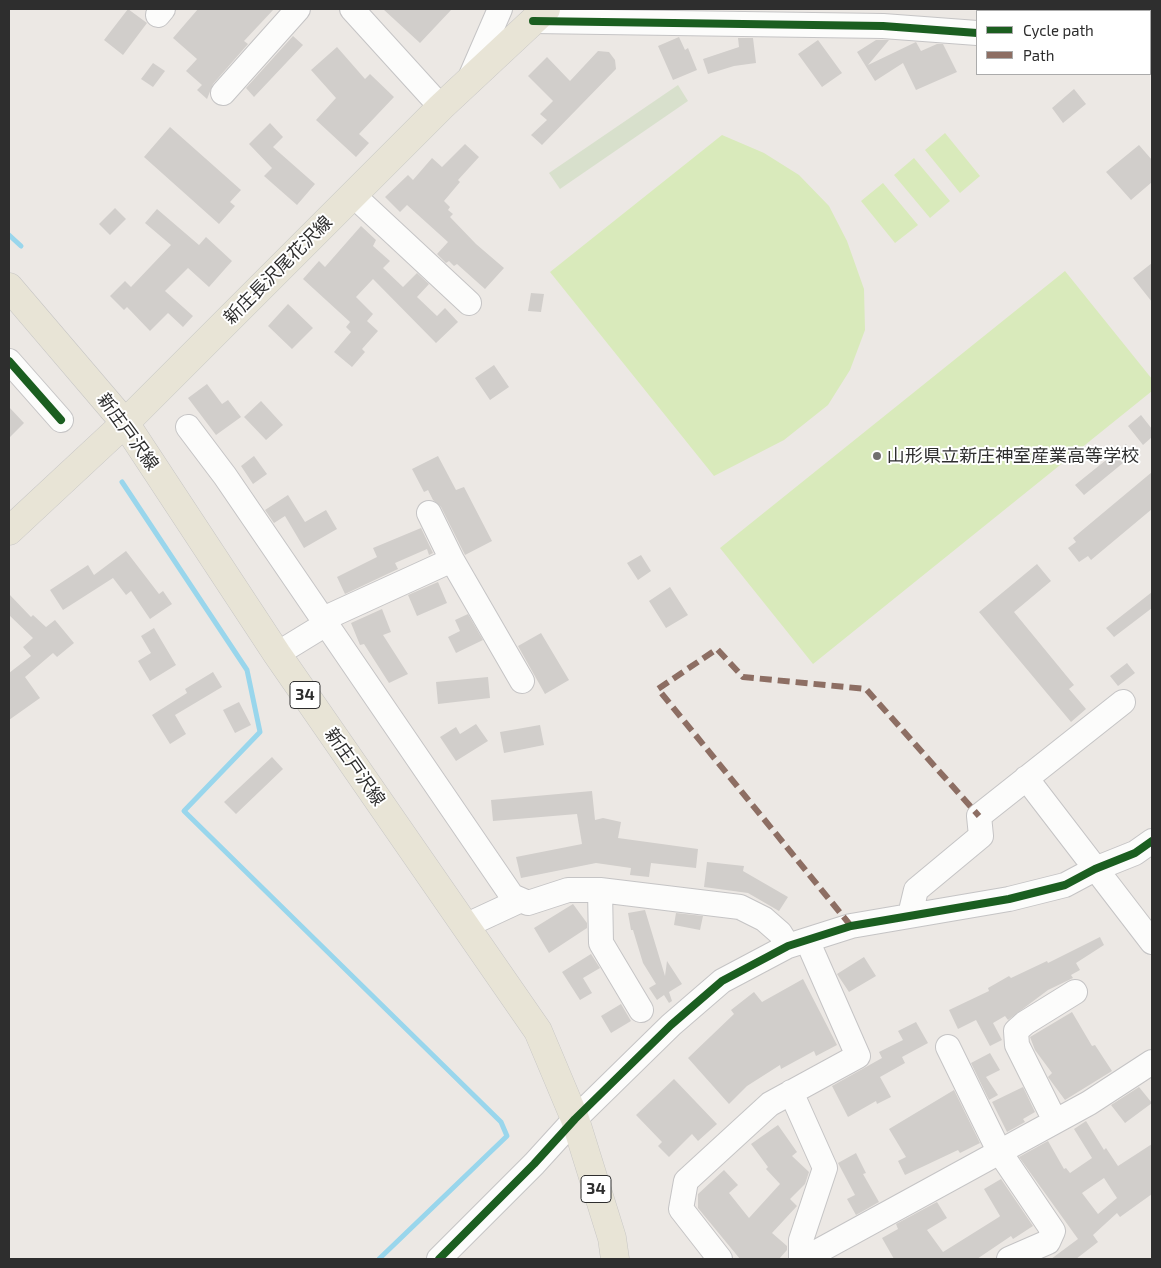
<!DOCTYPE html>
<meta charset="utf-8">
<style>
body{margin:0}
#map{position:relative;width:1161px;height:1268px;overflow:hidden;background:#ece8e4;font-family:"Exo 2",sans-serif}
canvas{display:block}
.frame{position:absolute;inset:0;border:10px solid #2e2e2e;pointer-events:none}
.legend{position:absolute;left:976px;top:10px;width:175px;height:65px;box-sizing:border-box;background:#fff;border:1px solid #ababab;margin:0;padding:6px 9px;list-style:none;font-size:15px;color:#2e2e2e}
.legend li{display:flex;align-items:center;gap:10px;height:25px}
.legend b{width:25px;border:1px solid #ababab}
</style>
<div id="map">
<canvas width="1161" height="1268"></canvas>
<div class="frame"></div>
<ul class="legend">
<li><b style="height:6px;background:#1b5e20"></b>Cycle path</li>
<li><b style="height:6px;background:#8d6e63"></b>Path</li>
</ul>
</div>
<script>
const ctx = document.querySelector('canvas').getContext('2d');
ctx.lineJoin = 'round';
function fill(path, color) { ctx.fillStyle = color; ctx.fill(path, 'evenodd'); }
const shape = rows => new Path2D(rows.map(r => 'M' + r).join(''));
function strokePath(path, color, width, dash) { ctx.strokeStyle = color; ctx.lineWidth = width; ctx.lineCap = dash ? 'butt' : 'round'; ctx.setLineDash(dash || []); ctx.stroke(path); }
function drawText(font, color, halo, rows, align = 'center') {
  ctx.font = font + ' "Exo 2","Noto Sans JP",sans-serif'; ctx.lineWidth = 4; ctx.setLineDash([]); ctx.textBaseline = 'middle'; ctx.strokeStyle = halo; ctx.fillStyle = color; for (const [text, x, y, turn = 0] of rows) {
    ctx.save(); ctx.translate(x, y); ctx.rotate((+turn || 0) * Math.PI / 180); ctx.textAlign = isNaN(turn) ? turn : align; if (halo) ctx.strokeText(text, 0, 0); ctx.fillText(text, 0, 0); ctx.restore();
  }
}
const cemetery = shape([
 [678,85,688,101,560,189,549,173]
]);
const pitch = shape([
 [945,133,980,176,960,193,925,150],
 [722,135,764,153,799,175,829,206,847,241,864,289,865,330,850,370,828,405,784,440,714,476,550,272],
 [914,158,950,201,930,218,894,175],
 [883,183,918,225,895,243,861,201],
 [1065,271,1152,379,1152,391,813,664,720,548]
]);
const stream = shape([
 [9,235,21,246],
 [122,482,247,670,260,732,184,811,501,1122,507,1136,379,1259]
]);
const building = shape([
 [128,9,147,23,123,55,104,40],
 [198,9,274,9,244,41,248,44,213,84,207,99,197,90,202,85,186,71,197,59,173,38],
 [383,9,452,9,420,43],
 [293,36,303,45,254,97,246,88],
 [679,37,685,50,688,48,697,70,673,80,658,46],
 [738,38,753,38,756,63,734,66,708,74,703,59,739,47],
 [818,40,842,73,822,87,798,54],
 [876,40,889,40,868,65,916,42,921,51,937,44,943,44,957,72,916,90,903,63,875,81,857,52],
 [337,47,365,79,370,74,394,97,359,134,369,143,356,157,316,120,336,98,311,70],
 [598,51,609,52,615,60,616,69,542,145,531,135,547,120,540,114,553,101,528,76,547,57,570,81],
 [153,63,165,71,153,87,141,79],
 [1074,89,1086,104,1063,123,1052,108],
 [270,123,283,137,273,147,315,184,297,205,264,176,272,168,249,144],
 [170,127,241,190,230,202,235,206,219,224,144,157],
 [465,144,479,157,458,180,460,182,444,201,450,207,448,210,453,214,450,217,476,244,504,268,485,289,457,264,454,266,449,261,446,263,437,254,448,242,407,205,400,212,385,197,408,175,413,180,432,158,442,167],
 [1139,145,1152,160,1152,182,1131,200,1106,172],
 [115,208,126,219,110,235,99,224],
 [157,209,199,245,206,237,232,261,209,287,188,268,165,291,193,316,183,327,168,313,150,331,127,307,124,310,110,296,125,281,131,287,171,245,145,223],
 [361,226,376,240,373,246,390,261,383,268,403,287,417,273,429,284,417,297,437,316,445,308,458,322,436,343,373,279,356,297,373,314,367,321,378,331,362,349,365,352,352,367,334,352,351,332,346,327,350,322,303,279,319,261,325,267],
 [1152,263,1152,302,1133,278],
 [531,293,544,294,541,312,528,311],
 [288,304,313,328,292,349,268,326],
 [494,365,509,387,490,400,475,378],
 [207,384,222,404,228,400,241,417,216,435,188,398],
 [261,401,283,425,266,440,244,417],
 [9,407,24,423,9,438],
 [1141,415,1152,429,1152,437,1143,445,1128,426],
 [1126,444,1134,454,1084,495,1075,485],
 [254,456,267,474,253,484,241,466],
 [438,456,456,490,464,487,492,541,465,555,441,507,433,500,428,490,424,492,412,469],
 [1152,472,1152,509,1091,560,1088,556,1079,562,1068,548,1076,542,1073,538],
 [288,495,305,522,326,510,337,529,304,548,285,516,274,523,265,510],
 [421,528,433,553,429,555,427,549,395,563,398,569,345,594,337,577,377,557,373,548],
 [126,551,159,594,163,591,172,604,150,619,131,591,126,595,113,578,63,610,50,590,88,565,94,575],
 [641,555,651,571,638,580,627,563],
 [1037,564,1051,581,1014,612,1074,685,1069,689,1086,709,1071,722,979,612],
 [438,582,447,603,417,616,408,595],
 [670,587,688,615,666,628,649,601],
 [1152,592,1152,608,1114,637,1106,628],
 [9,594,31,617,33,615,46,627,55,620,74,643,57,657,53,653,25,677,40,698,9,720,9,673,31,656,23,647,33,638,9,615],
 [382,609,391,632,383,635,408,674,389,683,364,644,360,645,351,623],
 [468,614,483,640,456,653,448,637,460,631,455,620],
 [154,628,176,665,150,681,138,661,151,653,141,636],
 [541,633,569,680,545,694,518,646],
 [1127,663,1135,673,1118,686,1110,676],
 [213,672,222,687,175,715,186,734,170,744,152,715,187,693,185,689],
 [488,677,490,698,438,704,436,682],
 [239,702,251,725,235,733,223,710],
 [476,724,488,741,456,761,440,737,456,727,460,734],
 [540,725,544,745,504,753,500,732],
 [272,757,283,769,236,814,224,802],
 [592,791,595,820,603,818,621,822,618,838,698,849,696,868,651,863,649,877,630,875,631,868,596,863,521,878,516,857,582,844,577,814,493,821,491,800],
 [707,862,744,866,743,871,788,897,779,911,748,893,704,887],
 [573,904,587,923,587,928,549,953,534,928],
 [645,910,665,976,667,961,682,984,669,992,672,1001,669,1003,664,995,657,1000,649,988,656,984,643,963,633,930,631,930,628,913],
 [676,913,703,916,700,930,674,925],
 [1100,937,1104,945,1076,963,1080,970,1071,975,1073,978,1048,990,1008,1020,1005,1016,993,1023,1002,1040,990,1046,976,1020,958,1029,949,1010,989,991,988,988,1009,976,1011,978,1047,961,1048,963],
 [591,954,600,968,583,978,592,993,580,1000,562,972],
 [864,957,876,976,849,992,837,974],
 [803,979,837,1045,816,1056,814,1051,781,1069,780,1065,747,1086,729,1104,688,1058,734,1014,731,1010,754,992,762,1002],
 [621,1004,631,1021,611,1033,601,1016],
 [1072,1012,1092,1046,1095,1045,1112,1071,1065,1100,1048,1077,1052,1073,1035,1050,1030,1037],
 [916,1022,928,1043,902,1057,905,1063,880,1077,891,1097,877,1104,876,1101,848,1117,832,1086,882,1058,879,1052,903,1040,898,1031],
 [990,1053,1000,1070,986,1077,998,1095,989,1100,971,1063],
 [674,1079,717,1124,698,1141,692,1134,669,1157,658,1146,662,1142,636,1115],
 [1023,1087,1035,1112,1023,1119,1025,1122,1007,1132,992,1102],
 [1139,1087,1152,1103,1125,1123,1111,1105],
 [954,1090,980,1143,960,1153,958,1150,905,1175,898,1161,906,1157,889,1129],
 [1086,1121,1104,1150,1106,1148,1118,1166,1152,1144,1152,1194,1120,1217,1117,1213,1093,1235,1098,1242,1076,1259,1051,1259,1078,1239,1019,1157,1048,1141,1064,1169,1066,1168,1070,1173,1092,1158,1074,1129],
 [1104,1178,1117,1198,1098,1214,1082,1193],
 [778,1125,797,1152,792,1156,809,1172,805,1184,790,1199,797,1206,772,1233,787,1246,787,1250,779,1259,740,1259,698,1208,698,1194,724,1170,738,1185,729,1193,749,1218,780,1184,766,1169,768,1167,751,1144],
 [856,1153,866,1173,863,1174,879,1202,856,1215,847,1199,855,1195,838,1163],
 [1001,1179,1033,1226,1013,1239,1011,1236,977,1259,894,1259,882,1238,898,1229,896,1224,937,1202,947,1218,927,1230,943,1252,999,1217,1000,1216,984,1189]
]);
const minor = shape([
 [352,9,441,107],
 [1070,11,1071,9],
 [158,15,163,9],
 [533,21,883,26,977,33],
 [1150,47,1152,47],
 [470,78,500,9],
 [223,93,298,9],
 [353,195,469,303],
 [9,361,61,420],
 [188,427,225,476,512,896,528,903,568,890,600,890,740,907,764,919,780,933,788,946],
 [429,513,452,560,522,681],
 [323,619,452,560],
 [277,654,326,624],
 [1026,778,1152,942],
 [600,890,601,943,641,1010],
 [910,915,916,890,981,836,979,816,1123,702],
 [465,926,521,900],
 [948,1047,999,1151,1053,1231,1048,1242,1009,1259],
 [791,1092,825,1168,801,1240,801,1259],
 [1055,1121,1017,1045,1016,1031,1025,1023,1075,992],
 [439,1259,534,1164,575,1119,671,1025,722,981,788,946,851,926,1009,899,1065,885,1095,869,1135,853,1152,841],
 [720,1259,681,1209,686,1181,770,1104,858,1056,807,940],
 [804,1259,1089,1103,1152,1062]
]);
const major = shape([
 [9,287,125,423,277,654,538,1031,575,1119,612,1238,615,1259],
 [9,531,125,423,441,107,546,9]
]);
const quiet = shape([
 [851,926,658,689,717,649,743,677,866,689,979,816]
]);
const cycleway = shape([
 [533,21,883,26,977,33],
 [9,361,61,420],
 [439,1259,534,1164,575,1119,671,1025,722,981,788,946,851,926,1009,899,1065,885,1095,869,1135,853,1152,841]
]);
const markers = [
 [877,456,5,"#706f6e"]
];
const shields = [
 [305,695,30],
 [596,1189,30]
];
const shieldNames = [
 ["34",305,695],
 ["34",596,1189]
];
const streetNames = [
 ["新庄長沢尾花沢線",278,270,-45],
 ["新庄戸沢線",128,432,54],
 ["新庄戸沢線",355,767,55]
];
const poiNames = [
 ["山形県立新庄神室産業高等学校",887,456]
];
fill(cemetery, '#d8e0cc');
fill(pitch, '#d9eabb');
strokePath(stream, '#99d6ec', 5);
fill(building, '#d1cecb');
strokePath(minor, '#c5c4c5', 26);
strokePath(major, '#c6c5c4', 29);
strokePath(minor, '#fcfcfb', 24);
strokePath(major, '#e8e4d6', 28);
strokePath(quiet, '#8d6e63', 6, [12, 6]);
strokePath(cycleway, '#1b5e20', 8);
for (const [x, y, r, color] of markers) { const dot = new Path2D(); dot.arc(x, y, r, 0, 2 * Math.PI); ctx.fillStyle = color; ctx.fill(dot); strokePath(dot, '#fff', 2); }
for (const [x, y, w] of shields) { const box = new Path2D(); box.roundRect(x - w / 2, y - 13.5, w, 27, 4); ctx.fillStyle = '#fff'; ctx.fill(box); strokePath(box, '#2e2e2e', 1); }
drawText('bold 16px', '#2e2e2e', null, shieldNames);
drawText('18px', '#2e2e2e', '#fff', streetNames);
drawText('18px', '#2e2e2e', '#fff', poiNames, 'left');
</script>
